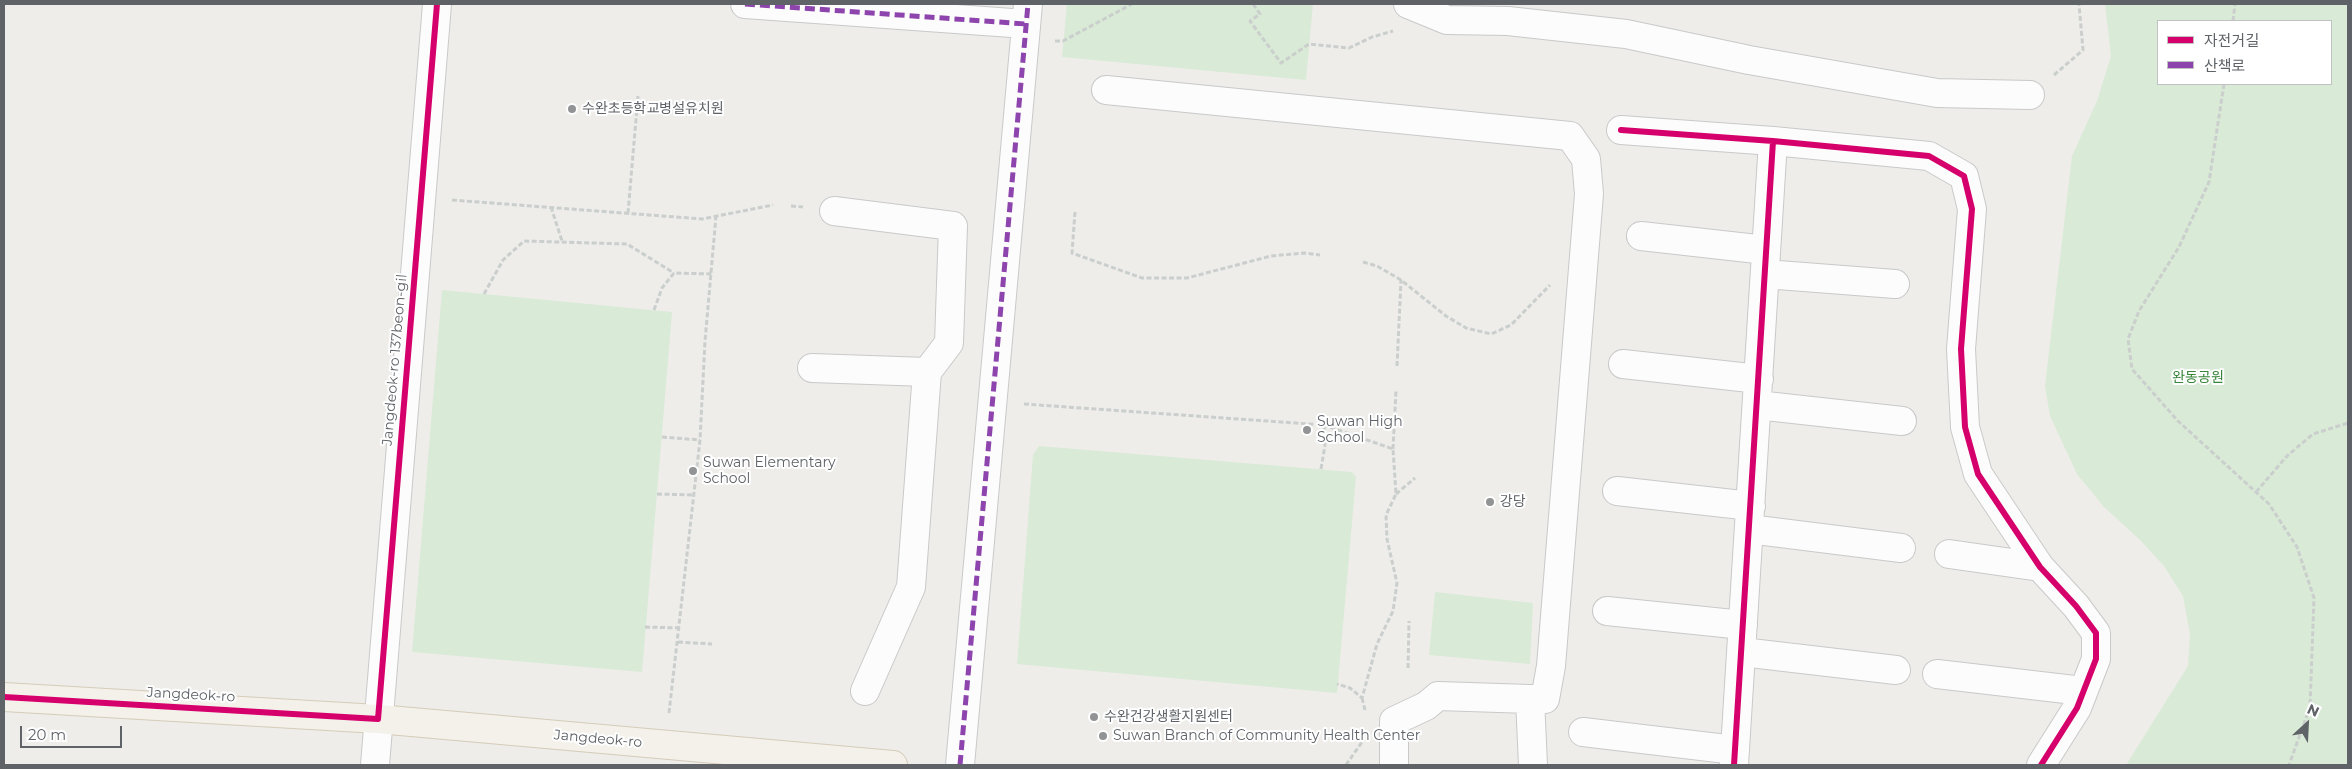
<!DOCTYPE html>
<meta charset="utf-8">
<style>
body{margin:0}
#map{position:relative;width:2352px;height:769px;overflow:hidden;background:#eeedea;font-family:Montserrat,"Noto Sans KR",sans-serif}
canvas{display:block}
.frame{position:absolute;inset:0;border:5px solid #5f6367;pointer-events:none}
.legend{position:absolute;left:2157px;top:20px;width:175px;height:65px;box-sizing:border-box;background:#fff;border:1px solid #bfc1c2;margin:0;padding:6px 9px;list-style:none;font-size:15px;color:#5f6367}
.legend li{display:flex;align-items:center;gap:10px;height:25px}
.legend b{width:25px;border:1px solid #bfc1c2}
.north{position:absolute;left:2282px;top:699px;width:50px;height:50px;-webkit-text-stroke:4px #fff;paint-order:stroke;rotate:25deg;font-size:14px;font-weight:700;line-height:20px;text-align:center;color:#5f6367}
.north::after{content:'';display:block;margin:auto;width:18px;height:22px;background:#5f6367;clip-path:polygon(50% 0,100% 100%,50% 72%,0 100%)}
.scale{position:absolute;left:20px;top:726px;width:102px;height:22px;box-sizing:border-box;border:2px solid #5f6367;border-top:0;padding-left:6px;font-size:15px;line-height:18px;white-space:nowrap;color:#5f6367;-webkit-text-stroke:4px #fff;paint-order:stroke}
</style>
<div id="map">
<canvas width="2352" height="769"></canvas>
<div class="frame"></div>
<ul class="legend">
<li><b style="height:6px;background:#d6006c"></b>자전거길</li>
<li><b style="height:6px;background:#8e44ad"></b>산책로</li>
</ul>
<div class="north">N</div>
<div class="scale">20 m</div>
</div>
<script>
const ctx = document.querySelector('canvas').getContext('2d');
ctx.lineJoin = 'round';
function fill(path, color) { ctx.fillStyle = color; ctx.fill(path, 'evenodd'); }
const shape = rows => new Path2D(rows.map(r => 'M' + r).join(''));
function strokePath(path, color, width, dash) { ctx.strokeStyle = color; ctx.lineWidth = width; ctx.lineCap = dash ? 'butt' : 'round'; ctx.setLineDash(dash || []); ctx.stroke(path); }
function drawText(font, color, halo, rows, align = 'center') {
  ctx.font = font + ' Montserrat,"Noto Sans KR",sans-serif'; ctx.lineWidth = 4; ctx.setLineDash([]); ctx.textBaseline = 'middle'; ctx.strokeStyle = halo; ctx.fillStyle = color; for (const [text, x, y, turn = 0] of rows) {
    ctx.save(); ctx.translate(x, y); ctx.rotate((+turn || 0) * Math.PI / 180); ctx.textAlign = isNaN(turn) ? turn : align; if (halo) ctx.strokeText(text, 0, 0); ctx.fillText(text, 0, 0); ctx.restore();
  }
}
const green = shape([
 [1067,4,1313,4,1306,80,1062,57],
 [2105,4,2348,4,2348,765,2126,765,2188,666,2190,634,2183,596,2164,566,2140,540,2104,507,2077,474,2050,416,2045,386,2072,156,2097,101,2111,56],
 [2331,21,2331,84,2158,84,2158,21],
 [442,290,672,312,642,672,412,652],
 [1039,446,1352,472,1356,477,1337,693,1017,664,1033,455],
 [1435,592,1533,603,1530,664,1429,655]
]);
const path = shape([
 [1253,4,1260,14,1250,21,1281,63,1309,44,1349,48,1372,37,1393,31],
 [2233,21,2235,4],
 [1055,41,1063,41,1132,4],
 [2054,75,2083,50,2079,4],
 [2224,84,2209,182,2179,247,2139,311,2128,339,2132,369,2178,421,2269,504,2297,547,2314,598,2310,707,2289,765],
 [452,200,702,219,773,205],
 [791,206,803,207],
 [551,207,562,241],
 [1075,212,1072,253,1142,278,1187,278,1271,256,1304,253,1320,255],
 [628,213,638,96],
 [1363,262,1377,266,1401,280,1446,316,1466,328,1491,334,1511,325,1550,285],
 [484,294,503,260,524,241,627,244,674,273],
 [654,310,662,288,674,273,712,274],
 [1397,366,1401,280],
 [1024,404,1324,425,1393,449,1396,494,1386,515,1387,539,1397,583,1393,611,1377,644,1362,698,1350,688,1337,684],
 [662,437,700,440],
 [1393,449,1396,391],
 [1321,469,1325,445,1324,425],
 [2256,492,2287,456,2313,434,2348,423],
 [657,494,694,495],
 [1396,494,1415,478],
 [645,627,680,628],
 [678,642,712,644],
 [1408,668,1409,621],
 [1362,698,1365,710],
 [669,713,700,440,705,341,716,216],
 [1346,765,1362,742]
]);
const minor = shape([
 [745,4,1026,24],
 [1408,4,1447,20,1508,21,1626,34,1749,60,1937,93,2030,95],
 [1106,90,1570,136,1586,159,1589,194,1551,666,1545,699,1530,699],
 [1621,130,1773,141,1734,765],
 [1773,141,1929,156,1964,176,1972,209,1961,349,1965,427,1978,474,2040,567,2076,606,2096,633,2096,659,2077,708,2041,765],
 [834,211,953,226,949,343,927,372,911,587,865,691],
 [1641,236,1766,250],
 [1765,274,1895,284],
 [1623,364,1759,379],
 [812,368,927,372],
 [1757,405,1902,421],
 [1617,491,1751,506],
 [1749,529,1901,548],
 [1949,554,2040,567],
 [1607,611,1743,625],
 [1742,652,1896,670],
 [1937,674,2083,691],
 [1583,732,1735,750],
 [375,765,437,4],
 [960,765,1028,4],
 [1394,765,1394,721,1426,706,1438,696,1530,699,1533,765]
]);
const major = shape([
 [4,697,378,719,893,765]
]);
const quiet = shape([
 [745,4,1026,24],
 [960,765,1028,4]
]);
const cycleway = shape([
 [1621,130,1773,141,1734,765],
 [1773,141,1929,156,1964,176,1972,209,1961,349,1965,427,1978,474,2040,567,2076,606,2096,633,2096,659,2077,708,2041,765],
 [4,697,378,719,437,4]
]);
const markers = [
 [572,109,5,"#919395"],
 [1307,430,5,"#919395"],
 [693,471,5,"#919395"],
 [1490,502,5,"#919395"],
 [1094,717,5,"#919395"],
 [1103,736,5,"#919395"]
];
const poiNames = [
 ["수완초등학교병설유치원",582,109],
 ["Suwan High",1317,422],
 ["School",1317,438],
 ["Suwan Elementary",703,463],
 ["School",703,479],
 ["강당",1500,502],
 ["수완건강생활지원센터",1104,717],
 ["Suwan Branch of Community Health Center",1113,736]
];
const streetNames = [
 ["Jangdeok-ro 137beon-gil",395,360,-85],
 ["Jangdeok-ro",191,695,3],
 ["Jangdeok-ro",598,739,5]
];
const parkNames = [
 ["완동공원",2198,378]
];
fill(green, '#d9ead6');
strokePath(minor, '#c9c9c9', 30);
strokePath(major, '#d5ccb9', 30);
strokePath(path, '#cacfcd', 3, [5, 2.5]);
strokePath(minor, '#fcfcfc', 28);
strokePath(major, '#f3f1ea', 28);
strokePath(quiet, '#8e44ad', 5, [10, 5]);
strokePath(cycleway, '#d6006c', 6);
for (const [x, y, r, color] of markers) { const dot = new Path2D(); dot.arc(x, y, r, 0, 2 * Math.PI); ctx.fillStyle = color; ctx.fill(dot); strokePath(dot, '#fff', 2); }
drawText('14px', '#5f6367', '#fff', poiNames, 'left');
drawText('14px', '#5f6367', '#fff', streetNames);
drawText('14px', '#39853a', '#fff', parkNames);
</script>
